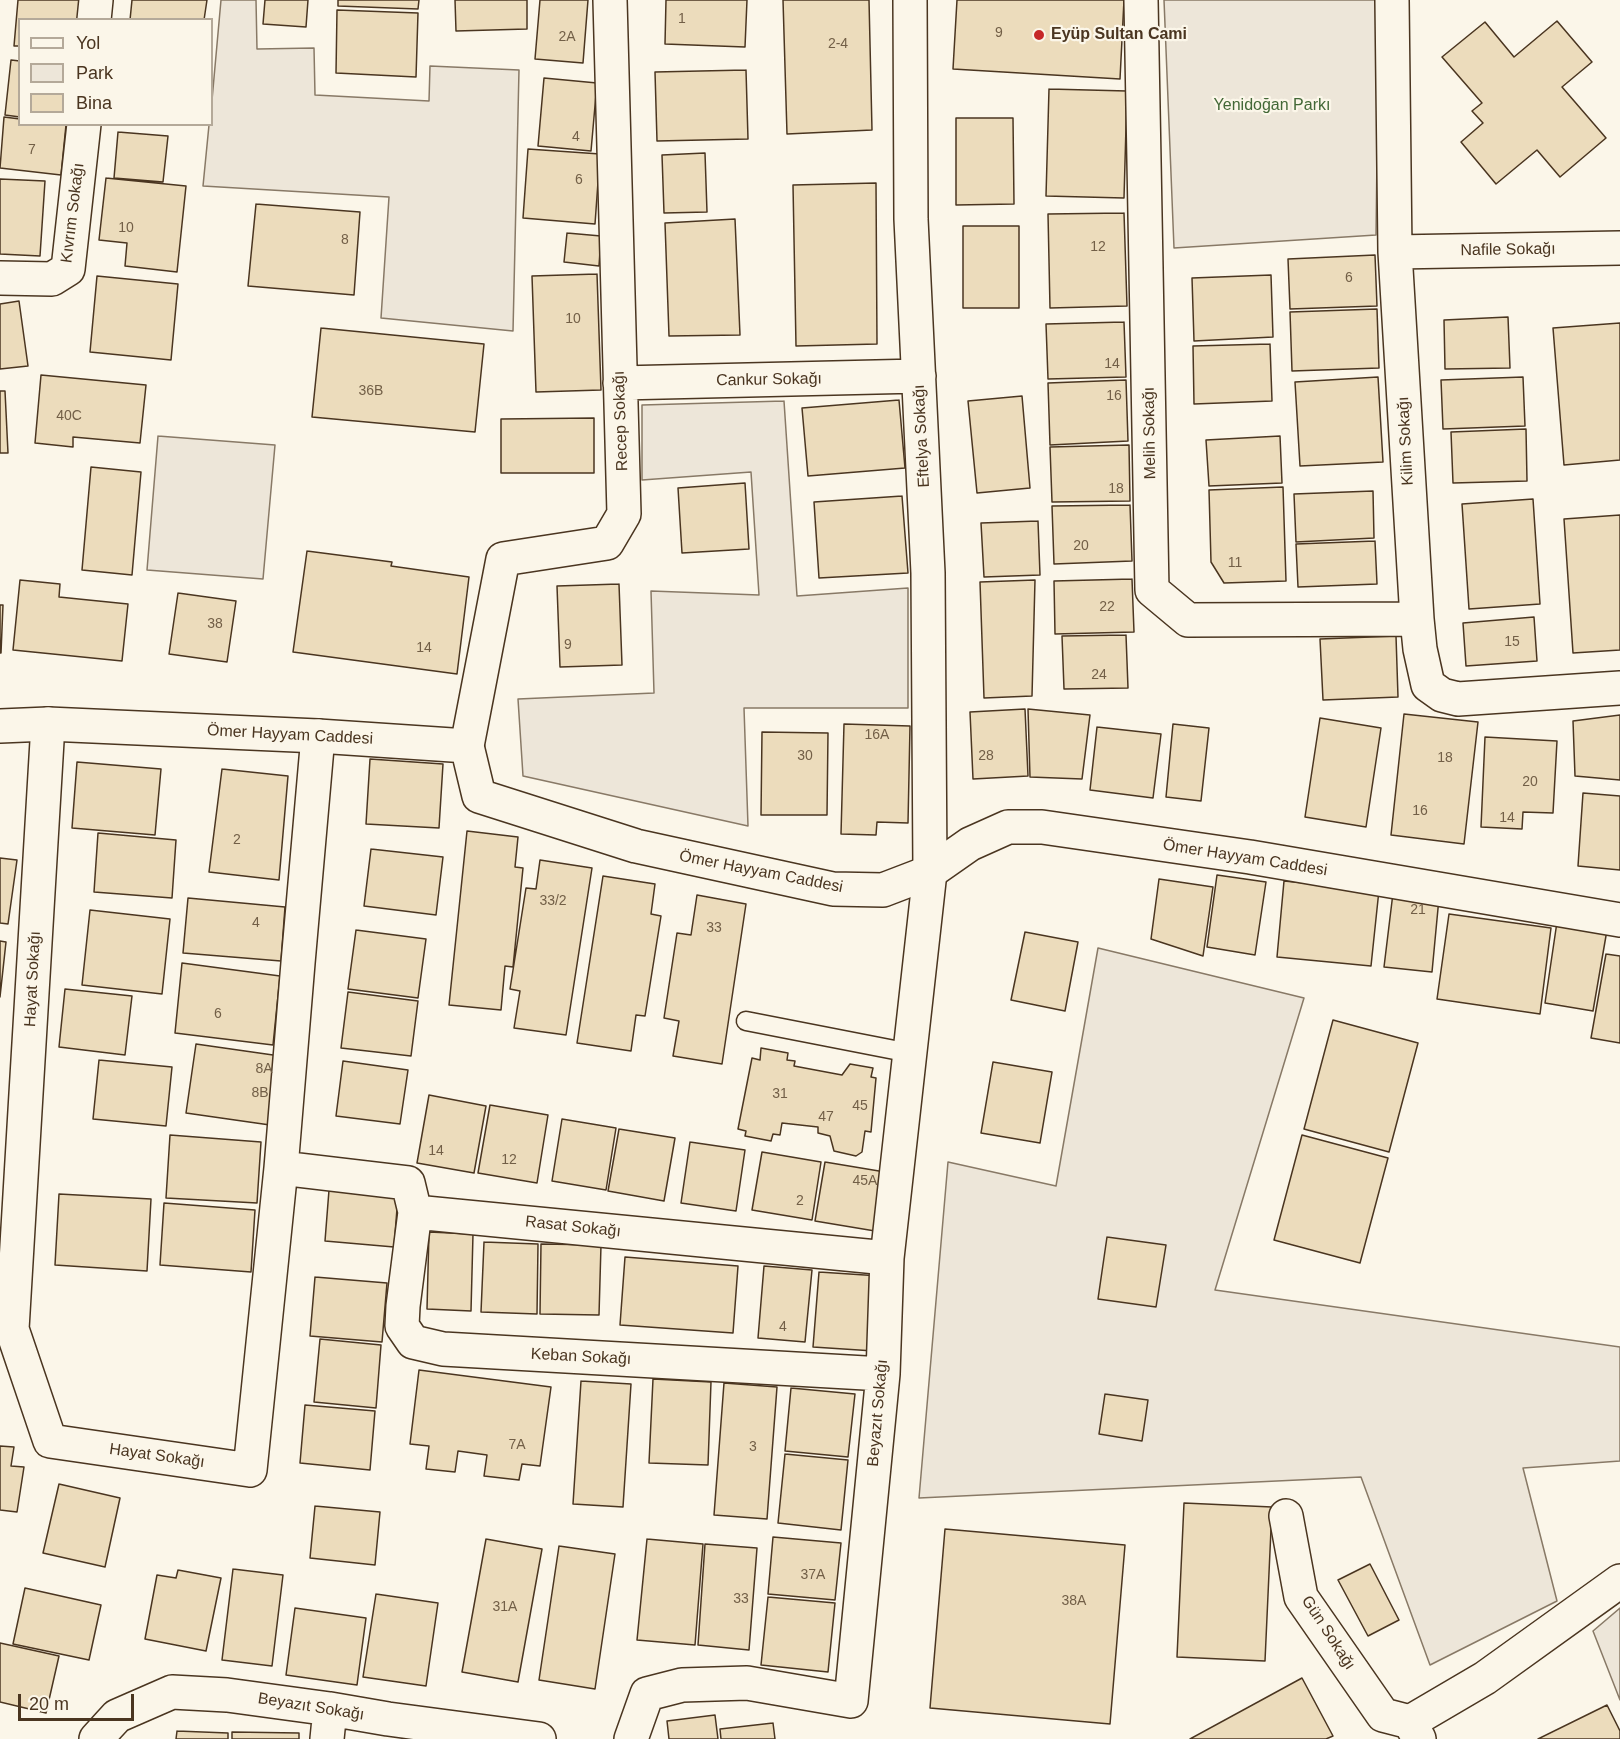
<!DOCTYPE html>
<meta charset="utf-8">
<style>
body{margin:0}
#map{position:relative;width:1620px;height:1739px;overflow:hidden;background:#fbf6e9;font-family:Arial,sans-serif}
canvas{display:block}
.legend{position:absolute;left:18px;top:18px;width:195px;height:108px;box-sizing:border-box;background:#fbf6e9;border:2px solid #b4a999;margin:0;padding:8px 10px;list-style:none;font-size:18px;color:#4a3520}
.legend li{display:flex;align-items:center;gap:12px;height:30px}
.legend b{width:30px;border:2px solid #b4a999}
.scale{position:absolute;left:18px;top:1694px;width:116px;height:27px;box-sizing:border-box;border:3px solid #4a3520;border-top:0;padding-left:8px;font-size:18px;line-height:21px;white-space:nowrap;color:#4a3520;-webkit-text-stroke:4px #fbf6e9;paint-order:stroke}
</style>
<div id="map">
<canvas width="1620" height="1739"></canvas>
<ul class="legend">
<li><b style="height:8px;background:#fbf6e9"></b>Yol</li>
<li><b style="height:16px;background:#ede6d9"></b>Park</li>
<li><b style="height:16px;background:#ecdcbc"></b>Bina</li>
</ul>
<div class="scale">20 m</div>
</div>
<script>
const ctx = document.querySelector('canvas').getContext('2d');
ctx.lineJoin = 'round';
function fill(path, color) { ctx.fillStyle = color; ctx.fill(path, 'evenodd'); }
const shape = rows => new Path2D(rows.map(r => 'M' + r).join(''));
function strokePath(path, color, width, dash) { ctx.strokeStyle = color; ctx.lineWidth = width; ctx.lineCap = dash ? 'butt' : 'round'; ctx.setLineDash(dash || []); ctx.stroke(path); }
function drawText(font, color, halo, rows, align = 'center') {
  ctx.font = font + ' Arial,sans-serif'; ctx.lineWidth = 4.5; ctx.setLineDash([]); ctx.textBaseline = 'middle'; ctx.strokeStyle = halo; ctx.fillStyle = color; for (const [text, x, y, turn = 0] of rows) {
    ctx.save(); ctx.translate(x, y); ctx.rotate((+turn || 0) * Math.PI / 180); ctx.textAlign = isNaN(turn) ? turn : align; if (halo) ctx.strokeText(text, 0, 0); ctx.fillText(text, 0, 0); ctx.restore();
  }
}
const green = shape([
 [221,0,256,0,257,49,314,48,315,95,429,101,430,66,519,70,513,331,381,318,389,197,203,186,209,125,212,124,212,100,221,0],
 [1164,0,1379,0,1376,235,1174,248,1164,0],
 [784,401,797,596,908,588,908,708,744,708,748,826,523,776,518,699,654,693,651,591,759,595,751,472,642,480,642,405,784,401],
 [158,436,275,445,263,579,147,570,158,436],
 [1098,948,1304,998,1215,1290,1620,1347,1620,1461,1523,1468,1557,1601,1430,1665,1361,1477,919,1498,948,1162,1056,1186,1098,948],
 [1620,1608,1620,1700,1593,1631,1620,1608]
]);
const building = shape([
 [18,0,82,0,80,20,20,20,20,46,14,46,18,0],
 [132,0,207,0,204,20,130,20,132,0],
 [265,0,308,0,306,27,263,24,265,0],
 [338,0,419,0,418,9,338,6,338,0],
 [455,0,527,0,527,29,456,31,455,0],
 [540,0,588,0,583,63,535,59,540,0],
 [666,0,747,0,745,47,665,44,666,0],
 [783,0,869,0,872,130,787,134,783,0],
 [957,0,1124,0,1120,79,953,69,957,0],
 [337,10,418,13,416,77,336,73,337,10],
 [1557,21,1592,62,1562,87,1606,138,1560,177,1537,150,1496,184,1461,142,1483,123,1472,111,1482,103,1442,57,1485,22,1514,57,1557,21],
 [11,60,20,61,20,117,5,115,11,60],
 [746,70,748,139,657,141,655,72,746,70],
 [544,78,597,83,591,151,538,146,544,78],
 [1049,89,1127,91,1124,198,1046,196,1049,89],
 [4,117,20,119,20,124,66,125,61,175,0,168,4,117],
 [956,118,1013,118,1014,204,956,205,956,118],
 [118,132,168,136,163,182,114,178,118,132],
 [528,149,600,154,595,224,523,218,528,149],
 [705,153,707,212,664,213,662,155,705,153],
 [106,178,186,186,177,272,125,266,127,243,99,240,106,178],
 [0,179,45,181,40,256,0,254,0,179],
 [876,183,877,344,796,346,793,185,876,183],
 [256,204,360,212,354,295,248,286,256,204],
 [1124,213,1127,306,1050,308,1048,214,1124,213],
 [735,219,740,335,669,336,665,223,735,219],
 [963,226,1019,226,1019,308,963,308,963,226],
 [567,233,601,236,599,266,564,262,567,233],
 [1375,255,1377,306,1290,309,1288,259,1375,255],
 [597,274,601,390,536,392,532,276,597,274],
 [1271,275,1273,337,1194,341,1192,278,1271,275],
 [97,276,178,284,171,360,90,352,97,276],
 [19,301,28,366,0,369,0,304,19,301],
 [1377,309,1379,368,1292,371,1290,312,1377,309],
 [1508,317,1510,368,1445,369,1444,320,1508,317],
 [1124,322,1126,377,1048,379,1046,324,1124,322],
 [1620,323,1620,460,1564,465,1553,328,1620,323],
 [321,328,484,344,475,432,312,417,321,328],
 [1270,344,1272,401,1194,404,1193,346,1270,344],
 [41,375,146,385,140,443,73,437,73,447,35,443,41,375],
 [1378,377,1383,462,1300,466,1295,382,1378,377],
 [1523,377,1525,426,1443,429,1441,380,1523,377],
 [1126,380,1128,441,1050,445,1048,383,1126,380],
 [0,391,5,391,8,453,0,453,0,391],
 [1022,396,1030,488,977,493,968,401,1022,396],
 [899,400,905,468,808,476,802,408,899,400],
 [594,418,594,473,501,473,501,419,594,418],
 [1526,429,1527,481,1453,483,1451,432,1526,429],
 [1280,436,1282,483,1209,486,1206,440,1280,436],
 [1129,445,1130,501,1052,502,1050,447,1129,445],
 [91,467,141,472,132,575,82,570,91,467],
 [745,483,749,549,682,553,678,488,745,483],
 [1283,487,1286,581,1224,583,1211,562,1209,490,1283,487],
 [1373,491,1374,538,1296,542,1294,494,1373,491],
 [902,496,908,573,819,578,814,502,902,496],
 [1533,499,1540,604,1469,609,1462,504,1533,499],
 [1130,505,1132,561,1054,564,1052,506,1130,505],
 [1620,515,1620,650,1573,653,1564,519,1620,515],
 [1038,521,1040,575,984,577,981,523,1038,521],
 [1375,541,1377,584,1298,587,1296,544,1375,541],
 [307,551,392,562,391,566,469,577,457,674,293,652,307,551],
 [1132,579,1134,632,1055,634,1054,581,1132,579],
 [20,580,60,584,59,597,128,604,122,661,13,650,20,580],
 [1035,580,1032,696,984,698,980,582,1035,580],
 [619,584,622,665,560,667,557,586,619,584],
 [178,593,236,601,227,662,169,654,178,593],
 [0,605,3,605,1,653,0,653,0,605],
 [1534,617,1537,661,1466,666,1463,623,1534,617],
 [1126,635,1128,688,1064,689,1062,636,1126,635],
 [1396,636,1398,697,1323,700,1320,639,1396,636],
 [1025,709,1028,776,973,779,970,712,1025,709],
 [1028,709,1090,715,1082,779,1030,777,1028,709],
 [1404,714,1478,722,1464,844,1391,835,1404,714],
 [1620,715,1620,780,1575,776,1573,721,1620,715],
 [1320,718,1381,728,1366,827,1305,817,1320,718],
 [844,724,910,726,908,823,877,822,876,835,841,834,844,724],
 [1173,724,1209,728,1201,801,1166,797,1173,724],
 [1097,727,1161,734,1153,798,1090,790,1097,727],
 [762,732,828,733,827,815,761,815,762,732],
 [1485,737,1557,741,1553,813,1523,812,1522,829,1481,827,1485,737],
 [370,759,443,764,439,828,366,824,370,759],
 [77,762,161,769,155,835,72,828,77,762],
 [222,769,288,776,279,880,209,872,222,769],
 [1583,793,1620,796,1620,870,1578,866,1583,793],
 [467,831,518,837,515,867,523,868,513,967,505,966,501,1010,449,1005,467,831],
 [98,833,176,840,172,898,94,892,98,833],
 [371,849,443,857,436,915,364,906,371,849],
 [0,858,17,860,8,924,0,923,0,858],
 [540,860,592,868,566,1035,514,1028,520,991,510,989,526,888,536,889,540,860],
 [1217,875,1266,882,1255,955,1207,947,1217,875],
 [603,876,655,884,651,914,661,916,645,1016,636,1015,631,1051,577,1043,603,876],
 [1159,879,1213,887,1203,956,1151,939,1159,879],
 [1284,881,1379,890,1371,966,1277,957,1284,881],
 [1393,893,1439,898,1432,972,1384,967,1393,893],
 [697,895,746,904,722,1064,673,1056,679,1021,664,1018,677,933,691,935,697,895],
 [188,898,285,907,281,961,183,953,188,898],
 [90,910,170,919,162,994,82,985,90,910],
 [1449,914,1551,928,1540,1014,1437,999,1449,914],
 [1557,922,1607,930,1593,1011,1545,1003,1557,922],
 [356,930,426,939,418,998,348,989,356,930],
 [1025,932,1078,942,1065,1011,1011,1000,1025,932],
 [0,941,6,942,0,997,0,941],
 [1606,954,1620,956,1620,1043,1591,1038,1606,954],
 [182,963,280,976,273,1045,175,1033,182,963],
 [65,989,132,996,125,1055,59,1047,65,989],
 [348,992,418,1001,411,1056,341,1048,348,992],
 [1333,1020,1418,1043,1389,1152,1304,1129,1333,1020],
 [196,1044,280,1056,270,1125,186,1113,196,1044],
 [761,1048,788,1053,787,1060,795,1061,794,1066,842,1075,850,1064,873,1068,871,1077,876,1078,871,1132,865,1131,862,1152,856,1156,834,1151,830,1136,818,1133,818,1127,782,1123,780,1135,773,1134,771,1141,745,1136,746,1131,738,1129,752,1058,760,1060,761,1048],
 [99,1060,172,1067,166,1126,93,1119,99,1060],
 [343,1061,408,1070,400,1124,336,1116,343,1061],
 [993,1062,1052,1072,1040,1143,981,1133,993,1062],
 [429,1095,486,1106,474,1173,417,1163,429,1095],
 [490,1105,548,1115,537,1183,478,1173,490,1105],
 [562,1119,616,1128,606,1190,552,1181,562,1119],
 [619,1129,675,1138,664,1201,608,1191,619,1129],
 [170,1135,261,1142,257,1203,166,1198,170,1135],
 [1302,1135,1388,1158,1360,1263,1274,1240,1302,1135],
 [690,1142,745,1150,736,1211,681,1203,690,1142],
 [762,1152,821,1162,812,1220,752,1210,762,1152],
 [825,1162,891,1173,881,1232,815,1221,825,1162],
 [329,1190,398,1196,394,1247,325,1241,329,1190],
 [59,1194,151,1199,147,1271,55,1265,59,1194],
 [164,1203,255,1210,251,1272,160,1265,164,1203],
 [429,1232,473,1234,471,1311,427,1309,429,1232],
 [1107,1237,1166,1245,1156,1307,1098,1299,1107,1237],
 [484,1242,538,1244,537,1314,481,1312,484,1242],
 [541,1244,601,1245,599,1315,540,1314,541,1244],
 [625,1257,738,1266,733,1333,620,1325,625,1257],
 [764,1266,812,1270,805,1342,758,1338,764,1266],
 [819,1272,880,1276,874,1351,813,1347,819,1272],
 [315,1277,387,1283,382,1342,310,1336,315,1277],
 [320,1339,381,1345,376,1408,314,1402,320,1339],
 [419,1370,551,1387,540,1466,522,1464,519,1480,484,1476,487,1455,458,1451,455,1472,426,1469,429,1446,410,1444,419,1370],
 [653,1379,711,1382,708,1465,649,1463,653,1379],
 [581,1381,631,1384,623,1507,573,1504,581,1381],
 [724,1383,777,1387,767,1519,714,1515,724,1383],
 [791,1388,855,1394,848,1457,785,1451,791,1388],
 [1105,1394,1148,1400,1142,1441,1099,1434,1105,1394],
 [305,1405,375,1411,370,1470,300,1463,305,1405],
 [0,1446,14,1447,11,1466,24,1467,17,1512,0,1510,0,1446],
 [785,1454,848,1460,841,1530,778,1523,785,1454],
 [59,1484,120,1498,105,1567,43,1553,59,1484],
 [1184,1503,1272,1507,1265,1661,1177,1657,1184,1503],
 [315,1506,380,1512,375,1565,310,1558,315,1506],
 [945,1529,1125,1545,1110,1724,930,1708,945,1529],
 [773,1537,841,1543,835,1600,768,1594,773,1537],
 [486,1539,542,1549,518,1682,462,1672,486,1539],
 [647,1539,703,1544,695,1645,637,1640,647,1539],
 [705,1544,757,1548,749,1650,698,1645,705,1544],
 [559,1546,615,1554,595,1689,539,1680,559,1546],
 [1370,1564,1399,1620,1368,1636,1338,1580,1370,1564],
 [233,1569,283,1575,272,1666,222,1660,233,1569],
 [178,1570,221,1578,206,1651,145,1639,157,1575,176,1578,178,1570],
 [25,1588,101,1605,89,1660,13,1644,25,1588],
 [376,1594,438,1603,426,1686,363,1677,376,1594],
 [768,1597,835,1603,828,1672,761,1665,768,1597],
 [295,1608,366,1618,357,1685,286,1675,295,1608],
 [0,1643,59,1656,46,1713,0,1702,0,1643],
 [1302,1678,1333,1736,1326,1739,1190,1739,1302,1678],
 [1607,1705,1620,1731,1620,1739,1538,1739,1607,1705],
 [715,1715,718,1739,669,1739,667,1721,715,1715],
 [773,1723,775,1739,721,1739,720,1729,773,1723],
 [177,1731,228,1733,228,1739,176,1739,177,1731],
 [232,1732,299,1733,299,1739,232,1739,232,1732]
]);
const service = shape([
 [746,1021,910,1053]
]);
const minor = shape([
 [1141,0,1152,590,1188,620,1417,619],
 [1392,0,1395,252,1417,619,1420,649,1428,685,1442,695,1458,699,1620,688],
 [94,20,96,0],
 [1395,252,1620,248],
 [0,278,52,279,68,269,84,124],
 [620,383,919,376],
 [48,724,12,1329,50,1441,250,1470,281,1168,298,963,318,736],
 [467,746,503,559,607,543,624,514,610,0],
 [281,1168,408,1183,415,1212,887,1258],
 [415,1212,403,1306,402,1326,413,1342,443,1349,883,1374],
 [1286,1516,1301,1597,1383,1715,1410,1722,1419,1739],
 [1410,1722,1485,1678,1620,1581],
 [96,1739,117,1716,172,1692,227,1695,330,1709,388,1719,539,1739],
 [327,1739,330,1709],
 [631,1739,647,1694,682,1685,747,1683,851,1701,883,1374,887,1258,930,872,928,573,911,219,910,0]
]);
const tertiary = shape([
 [0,726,48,724,318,736,467,746,479,796,636,846,833,889,883,890,930,872,970,844,1008,827,1042,827,1250,857,1620,920]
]);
const markers = [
 [1039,35,6,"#c62828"]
];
const numberNames = [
 ["1",682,19],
 ["9",999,33],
 ["2A",567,37],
 ["2-4",838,44],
 ["4",576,137],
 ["7",32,150],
 ["6",579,180],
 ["10",126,228],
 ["8",345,240],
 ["12",1098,247],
 ["6",1349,278],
 ["10",573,319],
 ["14",1112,364],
 ["36B",371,391],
 ["16",1114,396],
 ["40C",69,416],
 ["18",1116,489],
 ["20",1081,546],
 ["11",1235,563],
 ["22",1107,607],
 ["38",215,624],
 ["15",1512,642],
 ["9",568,645],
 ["14",424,648],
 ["24",1099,675],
 ["16A",877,735],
 ["30",805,756],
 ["28",986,756],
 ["18",1445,758],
 ["20",1530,782],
 ["16",1420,811],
 ["14",1507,818],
 ["2",237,840],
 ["33/2",553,901],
 ["21",1418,910],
 ["4",256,923],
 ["33",714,928],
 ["6",218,1014],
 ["8A",264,1069],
 ["8B",260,1093],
 ["31",780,1094],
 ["45",860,1106],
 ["47",826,1117],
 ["14",436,1151],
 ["12",509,1160],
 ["45A",865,1181],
 ["2",800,1201],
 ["4",783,1327],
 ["7A",517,1445],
 ["3",753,1447],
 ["37A",813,1575],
 ["33",741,1599],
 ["38A",1074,1601],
 ["31A",505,1607]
];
const poiNames = [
 ["Eyüp Sultan Cami",1051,35]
];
const parkNames = [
 ["Yenidoğan Parkı",1272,106]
];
const streetNames = [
 ["Kıvrım Sokağı",73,213,-83],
 ["Nafile Sokağı",1508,250,-1],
 ["Cankur Sokağı",769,380,-1],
 ["Recep Sokağı",621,421,-92],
 ["Melih Sokağı",1150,433,-91],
 ["Eftelya Sokağı",922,436,-93],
 ["Kilim Sokağı",1406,441,-93],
 ["Ömer Hayyam Caddesi",290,735,3],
 ["Ömer Hayyam Caddesi",1245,858,9],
 ["Ömer Hayyam Caddesi",761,872,11],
 ["Hayat Sokağı",33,979,-87],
 ["Rasat Sokağı",573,1227,6],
 ["Keban Sokağı",581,1357,3],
 ["Beyazıt Sokağı",878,1413,-85],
 ["Hayat Sokağı",157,1456,8],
 ["Gün Sokağı",1328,1633,57],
 ["Beyazıt Sokağı",311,1707,9]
];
fill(green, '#ede6d9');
strokePath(green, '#887966', 1.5);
fill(building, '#ecdcbc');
strokePath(building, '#4a3520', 1.5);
strokePath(service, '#4a3520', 21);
strokePath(minor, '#4a3520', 36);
strokePath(tertiary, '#4a3520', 36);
strokePath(service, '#fbf6e9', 18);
strokePath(minor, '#fbf6e9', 33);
strokePath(tertiary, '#fbf6e9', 33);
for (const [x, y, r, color] of markers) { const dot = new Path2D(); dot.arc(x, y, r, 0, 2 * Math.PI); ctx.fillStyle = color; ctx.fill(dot); strokePath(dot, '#fbf6e9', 2); }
drawText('14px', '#725f47', null, numberNames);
drawText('bold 16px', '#4a3520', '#fbf6e9', poiNames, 'left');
drawText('16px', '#436837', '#fbf6e9', parkNames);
drawText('16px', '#4a3520', '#fbf6e9', streetNames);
</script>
